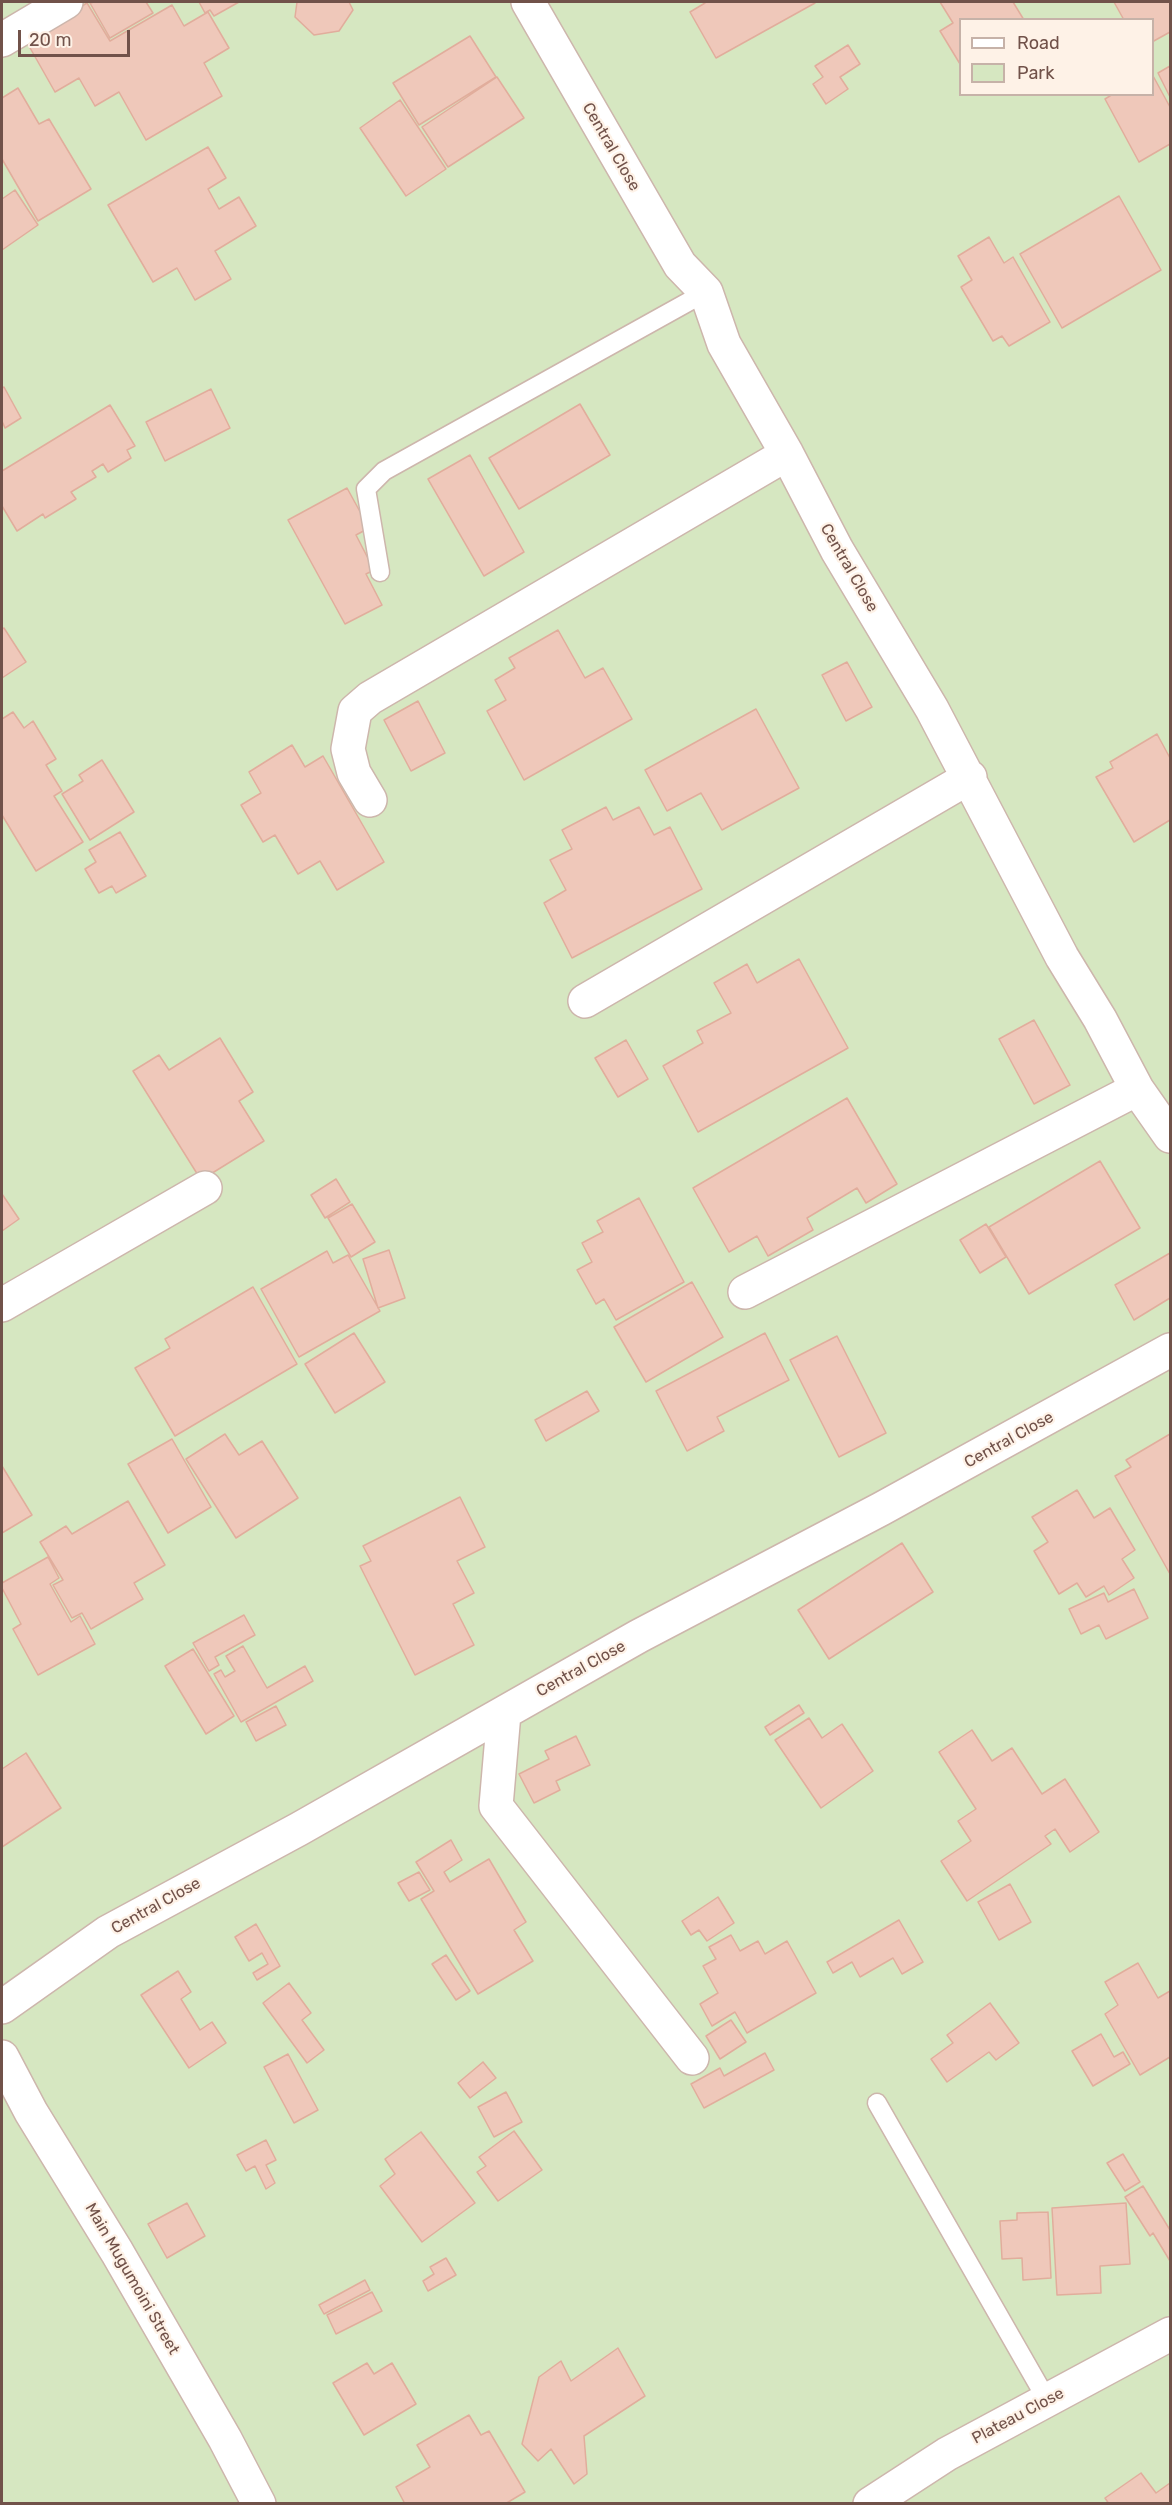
<!DOCTYPE html>
<style>
body{margin:0}
#map{position:relative;width:1172px;height:2505px;overflow:hidden;background:#fbeee1;font-family:Rubik,sans-serif}
canvas{display:block}
.frame{position:absolute;inset:0;border:3px solid #71524a;pointer-events:none}
.legend{position:absolute;left:959px;top:18px;width:195px;height:78px;box-sizing:border-box;background:#fef2e7;border:2px solid #c6b2a8;margin:0;padding:8px 10px;list-style:none;font-size:18px;color:#71524a}
.legend li{display:flex;align-items:center;gap:12px;height:30px}
.legend b{width:30px;border:2px solid #c6b2a8}
.scale{position:absolute;left:18px;top:30px;width:112px;height:27px;box-sizing:border-box;border:3px solid #71524a;border-top:0;padding-left:8px;font-size:18px;line-height:21px;white-space:nowrap;color:#71524a;-webkit-text-stroke:4px #fef2e7;paint-order:stroke}
</style>
<div id="map">
<canvas width="1172" height="2505"></canvas>
<div class="frame"></div>
<ul class="legend">
<li><b style="height:8px;background:#fff"></b>Road</li>
<li><b style="height:16px;background:#d6e7c1"></b>Park</li>
</ul>
<div class="scale">20 m</div>
</div>
<script>
const ctx = document.querySelector('canvas').getContext('2d');
ctx.lineJoin = 'round';
function fill(path, color) { ctx.fillStyle = color; ctx.fill(path, 'evenodd'); }
const shape = rows => new Path2D(rows.map(r => 'M' + r).join(''));
function strokePath(path, color, width, dash) { ctx.strokeStyle = color; ctx.lineWidth = width; ctx.lineCap = dash ? 'butt' : 'round'; ctx.setLineDash(dash || []); ctx.stroke(path); }
function drawText(font, color, halo, rows, align = 'center') {
  ctx.font = font + ' Rubik,sans-serif'; ctx.lineWidth = 4.5; ctx.setLineDash([]); ctx.textBaseline = 'middle'; ctx.strokeStyle = halo; ctx.fillStyle = color; for (const [text, x, y, turn = 0] of rows) {
    ctx.save(); ctx.translate(x, y); ctx.rotate((+turn || 0) * Math.PI / 180); ctx.textAlign = isNaN(turn) ? turn : align; if (halo) ctx.strokeText(text, 0, 0); ctx.fillText(text, 0, 0); ctx.restore();
  }
}
const green = shape([
 [2,2,1170,2,1170,2503,2,2503],
 [960,20,1152,20,1152,94,960,94]
]);
const building = shape([
 [94,2,146,2,153,13,110,38,90,3,94,2],
 [199,2,239,2,214,16,210,10,205,13,199,2],
 [297,2,349,2,353,10,339,31,314,35,295,17,297,2],
 [704,2,814,2,815,3,716,58,690,12,705,3,704,2],
 [940,2,1013,2,1024,20,960,20,960,64,940,31,953,23,940,2],
 [1114,2,1170,2,1170,32,1152,42,1152,20,1124,20,1114,2],
 [87,3,110,41,172,5,184,26,208,12,229,48,204,63,222,96,146,140,119,92,95,106,79,78,55,92,25,39,87,3],
 [470,36,496,77,419,125,393,83,470,36],
 [848,45,860,64,840,77,848,89,826,104,813,84,823,77,815,66,848,45],
 [1170,66,1170,97,1158,73,1170,66],
 [1152,74,1170,107,1170,144,1139,162,1105,99,1113,94,1152,94,1152,74],
 [497,77,524,118,448,167,422,127,497,77],
 [18,88,39,124,49,119,91,189,38,221,2,159,2,98,18,88],
 [400,100,446,169,406,196,360,128,400,100],
 [208,147,226,178,208,189,219,209,239,197,256,226,215,251,231,279,195,300,177,268,153,282,108,205,208,147],
 [15,190,38,225,2,250,2,199,15,190],
 [1119,196,1161,270,1062,328,1020,254,1119,196],
 [989,237,1004,263,1013,257,1050,322,1009,346,1002,336,993,341,961,287,972,280,958,256,989,237],
 [4,387,21,418,5,428,2,421,2,388,4,387],
 [211,389,230,428,165,461,146,422,211,389],
 [580,404,610,455,519,509,489,458,580,404],
 [110,405,135,446,127,450,131,458,108,472,103,464,92,471,96,477,71,492,76,499,45,518,43,514,17,531,2,506,2,471,110,405],
 [470,455,524,552,484,576,428,479,470,455],
 [347,488,369,528,356,535,374,570,366,574,382,605,345,624,288,520,347,488],
 [4,628,26,662,2,678,2,629,4,628],
 [558,630,585,678,603,668,632,719,524,780,487,711,506,700,495,680,515,668,509,658,558,630],
 [847,662,872,707,846,721,822,675,847,662],
 [418,701,445,753,411,771,384,720,418,701],
 [756,709,799,788,722,830,701,793,667,811,645,770,756,709],
 [13,712,24,728,33,721,56,759,46,765,62,791,54,796,83,842,36,871,2,815,2,719,13,712],
 [1157,734,1170,758,1170,820,1134,842,1096,777,1113,768,1110,762,1157,734],
 [292,745,305,767,323,756,384,862,337,890,320,861,298,874,275,835,263,842,241,805,261,793,249,772,292,745],
 [102,760,134,812,90,840,62,794,83,781,79,775,102,760],
 [606,807,613,820,639,807,654,835,670,827,702,889,572,958,544,903,566,890,550,860,572,849,562,830,606,807],
 [120,832,146,876,116,893,112,886,99,893,85,869,96,862,89,850,120,832],
 [799,959,848,1048,698,1132,663,1066,703,1043,697,1031,731,1013,714,983,747,964,757,983,799,959],
 [1034,1020,1070,1085,1034,1104,999,1039,1034,1020],
 [220,1038,253,1092,239,1101,264,1141,201,1180,133,1071,159,1055,169,1070,220,1038],
 [626,1040,648,1079,618,1097,595,1058,626,1040],
 [847,1098,897,1184,866,1203,857,1188,807,1218,813,1230,768,1256,757,1236,729,1252,693,1188,847,1098],
 [1100,1161,1140,1228,1029,1294,989,1227,1100,1161],
 [336,1179,350,1202,325,1218,311,1195,336,1179],
 [2,1194,19,1219,2,1231,2,1194],
 [639,1198,684,1282,616,1320,604,1299,596,1304,577,1270,592,1262,582,1243,603,1232,597,1221,639,1198],
 [352,1204,375,1242,351,1257,328,1218,352,1204],
 [986,1224,1006,1257,980,1273,960,1240,986,1224],
 [389,1250,405,1298,378,1308,363,1259,389,1250],
 [327,1251,333,1263,348,1255,380,1311,299,1357,261,1289,327,1251],
 [1170,1253,1170,1298,1134,1320,1115,1285,1170,1253],
 [692,1282,723,1337,646,1382,614,1327,692,1282],
 [253,1287,297,1364,175,1436,135,1368,170,1348,165,1339,253,1287],
 [354,1333,385,1382,335,1413,305,1364,354,1333],
 [765,1333,789,1380,717,1417,724,1431,687,1451,656,1391,765,1333],
 [837,1336,886,1433,839,1457,790,1360,837,1336],
 [587,1391,599,1411,546,1441,535,1420,587,1391],
 [225,1434,239,1455,262,1441,298,1498,236,1538,186,1459,225,1434],
 [1170,1434,1170,1574,1115,1476,1131,1467,1126,1460,1170,1434],
 [172,1439,211,1507,168,1533,128,1464,172,1439],
 [2,1466,32,1515,2,1533,2,1466],
 [1077,1490,1094,1518,1110,1508,1135,1550,1122,1559,1134,1578,1109,1595,1104,1586,1086,1597,1077,1583,1059,1594,1034,1551,1048,1542,1032,1517,1077,1490],
 [460,1497,485,1547,457,1561,474,1593,453,1604,474,1645,415,1675,360,1566,371,1561,363,1546,460,1497],
 [128,1501,165,1565,134,1583,143,1599,91,1629,82,1613,72,1618,53,1585,63,1580,40,1542,66,1526,72,1534,128,1501],
 [902,1543,933,1592,829,1659,798,1610,902,1543],
 [48,1557,59,1578,50,1584,71,1622,80,1616,95,1644,38,1675,13,1629,21,1624,2,1588,2,1583,48,1557],
 [1134,1589,1148,1618,1106,1639,1099,1625,1081,1634,1069,1609,1104,1593,1108,1602,1134,1589],
 [244,1615,255,1635,215,1657,219,1665,209,1671,193,1643,244,1615],
 [243,1646,267,1688,305,1666,313,1681,241,1722,214,1674,221,1670,225,1677,235,1671,226,1656,243,1646],
 [193,1649,234,1716,206,1734,165,1666,193,1649],
 [799,1705,804,1713,770,1735,765,1727,799,1705],
 [276,1706,286,1725,256,1741,246,1722,276,1706],
 [809,1718,822,1738,842,1724,873,1771,821,1808,775,1740,809,1718],
 [972,1730,992,1761,1012,1748,1042,1794,1065,1779,1099,1832,1070,1852,1055,1829,1045,1836,1051,1844,967,1901,941,1861,971,1841,958,1821,976,1809,939,1752,972,1730],
 [576,1736,590,1765,556,1781,560,1790,534,1803,519,1774,549,1759,545,1751,576,1736],
 [26,1753,61,1808,2,1847,2,1769,26,1753],
 [451,1840,462,1860,444,1872,450,1882,489,1859,526,1922,514,1930,533,1961,478,1994,421,1899,434,1891,416,1862,451,1840],
 [419,1872,430,1890,409,1901,398,1883,419,1872],
 [1010,1884,1031,1922,999,1940,978,1902,1010,1884],
 [718,1897,734,1923,707,1941,699,1930,691,1935,682,1921,718,1897],
 [899,1920,923,1962,902,1974,893,1958,860,1977,852,1962,833,1973,827,1962,899,1920],
 [256,1924,280,1966,257,1980,253,1973,268,1964,262,1953,249,1961,235,1937,256,1924],
 [731,1935,740,1951,758,1941,765,1954,787,1941,816,1993,747,2033,735,2012,712,2026,700,2004,718,1993,703,1966,716,1959,709,1947,731,1935],
 [446,1955,470,1991,456,2000,432,1964,446,1955],
 [1138,1963,1158,1998,1170,1991,1170,2057,1140,2075,1105,2014,1118,2005,1105,1982,1138,1963],
 [178,1971,191,1992,181,1999,200,2030,212,2022,226,2043,189,2068,141,1995,178,1971],
 [289,1983,311,2013,302,2020,324,2050,307,2063,263,2003,289,1983],
 [990,2003,1019,2043,996,2060,989,2052,947,2082,931,2059,953,2043,947,2035,990,2003],
 [731,2020,746,2042,720,2059,706,2036,731,2020],
 [1101,2034,1114,2057,1123,2052,1130,2064,1093,2086,1072,2051,1101,2034],
 [765,2053,774,2070,704,2108,691,2084,720,2068,724,2076,765,2053],
 [288,2054,318,2110,294,2123,264,2067,288,2054],
 [483,2062,496,2078,470,2098,458,2083,483,2062],
 [506,2092,522,2122,494,2137,478,2107,506,2092],
 [514,2131,542,2170,498,2201,477,2172,486,2166,479,2157,514,2131],
 [421,2132,475,2203,422,2242,380,2186,395,2174,385,2159,421,2132],
 [266,2140,276,2160,266,2165,275,2183,266,2189,255,2166,246,2171,237,2155,266,2140],
 [1123,2154,1140,2182,1125,2191,1107,2163,1123,2154],
 [1143,2186,1170,2230,1170,2261,1153,2233,1150,2236,1125,2197,1143,2186],
 [187,2203,205,2236,167,2258,148,2224,187,2203],
 [1126,2203,1130,2264,1100,2266,1101,2293,1057,2295,1052,2208,1126,2203],
 [1048,2212,1051,2278,1023,2280,1022,2258,1002,2259,1000,2221,1017,2220,1017,2213,1048,2212],
 [446,2258,456,2275,428,2291,423,2281,434,2274,430,2267,446,2258],
 [365,2280,370,2290,324,2314,319,2305,365,2280],
 [372,2292,382,2311,336,2334,327,2315,372,2292],
 [618,2348,645,2396,584,2436,587,2474,574,2484,551,2449,538,2461,522,2444,539,2377,561,2361,571,2381,618,2348],
 [367,2363,374,2374,392,2363,416,2404,364,2435,333,2383,367,2363],
 [469,2415,481,2435,489,2431,525,2492,505,2504,405,2504,396,2487,430,2467,417,2445,469,2415],
 [1141,2473,1156,2493,1170,2483,1170,2504,1109,2504,1105,2498,1141,2473]
]);
const service = shape([
 [380,572,366,489,384,471,706,292],
 [877,2103,1047,2400]
]);
const minor = shape([
 [528,2,680,265,706,292,724,344,787,454,837,550,932,709,1062,957,1100,1019,1137,1089,1170,1136],
 [2,40,66,2],
 [370,800,354,773,348,749,355,711,370,698,787,454],
 [585,1001,970,777],
 [745,1292,1137,1089],
 [2,1305,205,1188],
 [504,1713,496,1806,692,2058],
 [2,2007,108,1932,299,1829,639,1636,881,1509,1170,1350],
 [2,2057,31,2112,117,2252,225,2439,259,2504],
 [870,2504,947,2454,1170,2334]
]);
const streetNames = [
 ["Central Close",611,147,60],
 ["Central Close",849,568,60],
 ["Central Close",1009,1440,-29],
 ["Central Close",581,1669,-29],
 ["Central Close",156,1906,-29],
 ["Main Mugumoini Street",132,2279,60],
 ["Plateau Close",1018,2416,-28]
];
fill(green, '#d6e7c1');
fill(building, '#efc8ba');
strokePath(building, '#e1ad9c', 1.5);
strokePath(service, '#cdb6ac', 21);
strokePath(minor, '#cdb6ac', 36);
strokePath(service, '#fff', 18);
strokePath(minor, '#fff', 33);
drawText('16px', '#71524a', '#fef2e7', streetNames);
</script>
